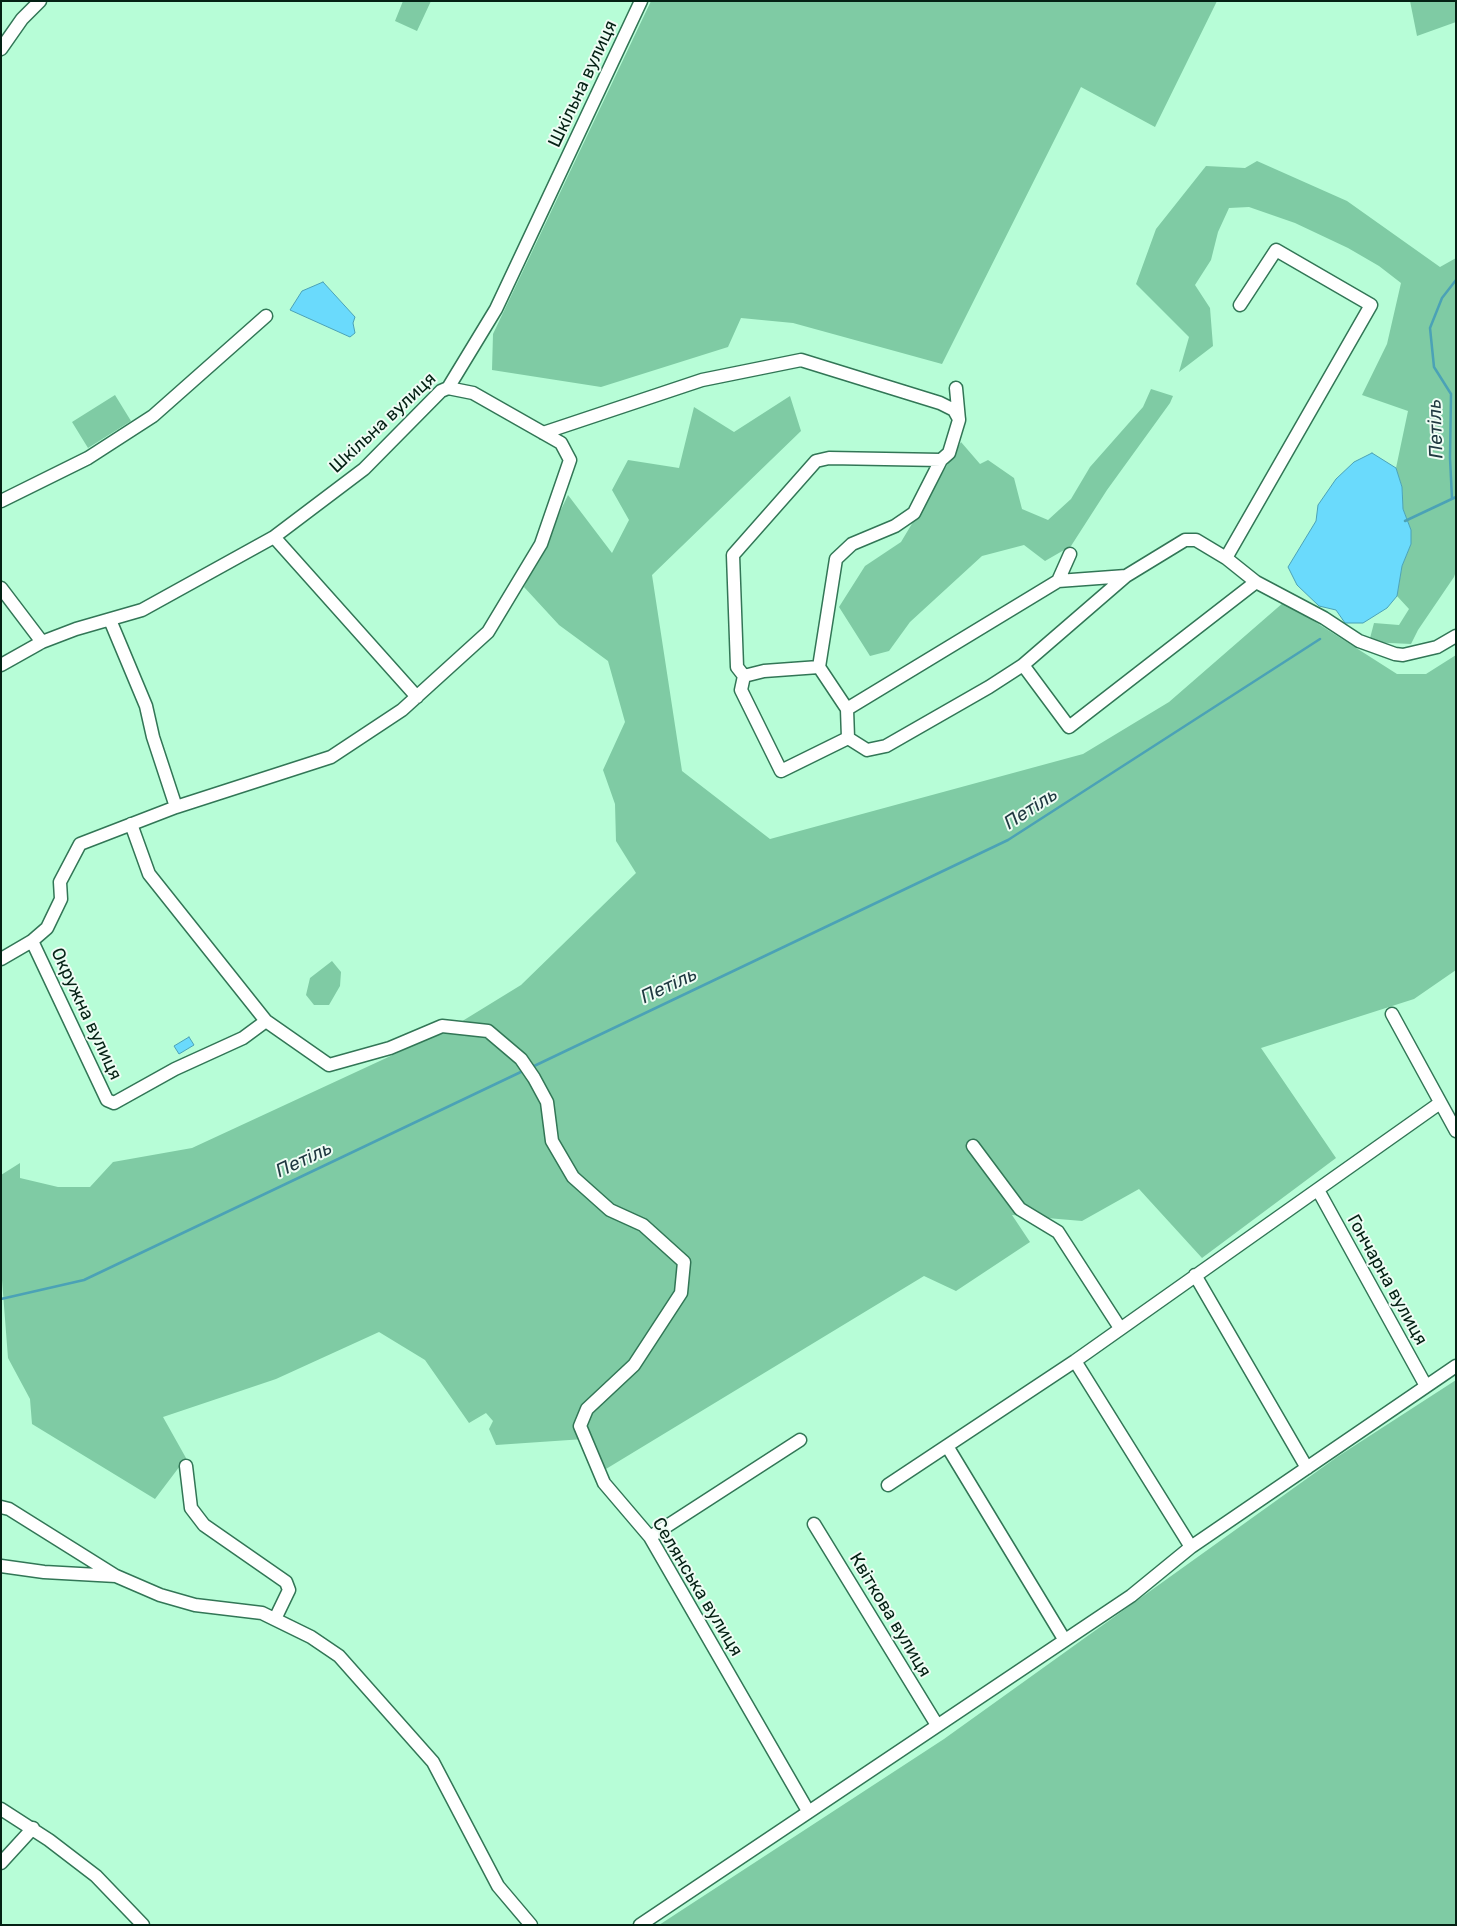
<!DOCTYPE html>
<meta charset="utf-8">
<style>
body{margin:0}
#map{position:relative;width:1457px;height:1926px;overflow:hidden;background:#b7fdd7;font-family:Rubik,sans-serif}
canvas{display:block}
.frame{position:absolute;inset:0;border:2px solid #042114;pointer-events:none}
</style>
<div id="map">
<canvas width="1457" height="1926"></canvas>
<div class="frame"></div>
</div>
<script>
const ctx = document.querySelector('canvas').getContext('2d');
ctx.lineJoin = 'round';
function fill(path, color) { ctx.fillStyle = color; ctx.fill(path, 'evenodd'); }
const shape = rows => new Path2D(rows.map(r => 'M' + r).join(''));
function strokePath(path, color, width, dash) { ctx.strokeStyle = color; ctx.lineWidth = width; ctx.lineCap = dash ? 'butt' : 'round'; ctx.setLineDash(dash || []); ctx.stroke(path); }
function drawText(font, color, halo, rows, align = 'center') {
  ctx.font = font + ' Rubik,sans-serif'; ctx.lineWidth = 4; ctx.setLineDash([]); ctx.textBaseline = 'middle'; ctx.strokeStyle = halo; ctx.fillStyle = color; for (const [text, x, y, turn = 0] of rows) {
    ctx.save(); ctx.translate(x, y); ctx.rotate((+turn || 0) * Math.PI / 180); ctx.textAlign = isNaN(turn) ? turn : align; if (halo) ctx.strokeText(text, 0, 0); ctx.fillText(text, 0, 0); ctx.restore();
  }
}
const green = shape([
 [403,1,431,1,417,31,395,21],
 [651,1,1217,1,1155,127,1081,87,942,364,793,323,741,318,728,347,601,387,492,370,493,334],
 [1410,1,1456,1,1456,22,1417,36],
 [1257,161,1347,201,1440,267,1456,258,1456,571,1454,577,1418,630,1411,644,1369,642,1374,623,1399,625,1409,609,1397,596,1402,566,1411,544,1411,530,1403,509,1402,487,1396,468,1408,411,1362,395,1387,344,1401,283,1379,266,1348,248,1295,223,1249,207,1229,208,1218,232,1211,260,1195,285,1210,308,1213,346,1179,372,1189,337,1136,284,1156,229,1206,166,1245,168],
 [1151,389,1173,396,1170,403,1107,490,1071,546,1045,561,1024,545,982,556,910,622,889,651,870,656,839,607,865,566,901,542,961,442,980,464,988,460,1014,478,1022,509,1048,520,1071,499,1090,467,1143,407],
 [115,395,131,421,88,448,72,422],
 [790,396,801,431,652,575,682,771,770,839,1083,754,1169,702,1284,602,1397,674,1426,674,1456,655,1456,970,1414,999,1261,1048,1336,1158,1202,1258,1139,1189,1082,1221,1012,1215,1030,1242,956,1291,924,1276,601,1472,584,1439,496,1445,489,1429,493,1421,486,1413,469,1423,425,1360,379,1332,276,1379,163,1417,186,1458,155,1499,32,1424,30,1399,8,1358,1,1267,1,1175,20,1163,20,1178,58,1187,90,1187,113,1162,192,1148,451,1028,521,985,636,873,616,841,615,804,603,770,625,722,608,661,559,625,524,587,568,495,612,553,629,520,612,490,628,460,679,468,694,407,734,432],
 [332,961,341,972,340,986,329,1005,314,1005,306,995,310,978],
 [1456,1380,1456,1925,659,1925,944,1739,1337,1457]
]);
const water = shape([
 [323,282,355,317,353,323,355,333,350,337,290,310,302,291,323,282],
 [1372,453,1396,468,1402,487,1403,509,1411,530,1411,544,1402,566,1397,596,1387,608,1363,623,1345,623,1336,610,1319,606,1297,585,1288,567,1316,521,1318,505,1336,479,1354,462,1372,453],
 [189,1037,194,1045,179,1054,174,1046,189,1037]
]);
const stream = shape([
 [1452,499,1450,458,1451,394,1434,367,1430,328,1442,298,1456,280],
 [1405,521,1456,497],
 [532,1067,1008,840,1320,639],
 [1,1299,84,1280,525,1070]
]);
const minor = shape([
 [1,49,22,19,40,1],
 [956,388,959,420,949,453,941,460,829,458,816,461,733,555,737,667,744,676,764,671,819,667,847,709,1058,581],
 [543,433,702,380,801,360,940,403,954,410,959,419],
 [1,501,88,458,153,416,266,316],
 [274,537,417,697],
 [1070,554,1058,581,1126,576,1185,540,1196,540,1226,558,1256,582,1324,618,1359,641,1395,654,1403,655,1437,647,1456,636],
 [1226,558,1371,305,1276,250,1240,305],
 [1126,576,1023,665,1069,727,1256,582],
 [1,588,42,642],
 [1,665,42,642,76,629,142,610,274,537,364,469,441,391,448,388,496,309,641,1],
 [819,667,836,559,852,544,895,526,914,513,941,460],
 [744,676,741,690,781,771,848,738],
 [847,709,848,738,867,750,886,746,989,687,1023,665],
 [176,807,331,757,402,710,488,632,541,544,570,460,561,443,473,393,448,388],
 [131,824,149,874,266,1021,329,1065,390,1048,442,1026,488,1031,521,1059,534,1078,547,1102,552,1141,573,1177,610,1210,643,1225,684,1262,681,1293,634,1365,587,1409,580,1426,604,1483,650,1537,808,1811],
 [32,941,107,1100,114,1103,175,1069,243,1038,266,1021],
 [1,959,32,941,47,928,61,899,60,882,80,844,176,807,153,737,146,706,110,620],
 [1392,1014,1456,1131],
 [973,1146,1020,1209,1058,1232,1120,1328],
 [1318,1190,1426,1386],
 [1195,1275,1307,1468],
 [1075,1361,1191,1547],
 [947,1446,1064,1639],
 [186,1466,191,1508,204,1525,286,1582,289,1590,275,1619],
 [888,1485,1075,1361,1440,1103],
 [1,1507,9,1509,116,1576,160,1595,195,1605,262,1613,311,1637,339,1656,433,1762,498,1886,531,1925],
 [814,1524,937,1725],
 [650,1537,800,1440],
 [1,1566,44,1572,116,1576],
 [1,1809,49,1840,96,1876,143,1925],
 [1,1863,33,1828],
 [640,1925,1131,1596,1191,1547,1456,1366]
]);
const streetNames = [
 ["Шкільна вулиця",583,84,-65],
 ["Шкільна вулиця",383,423,-43],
 ["Окружна вулиця",86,1014,65],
 ["Гончарна вулиця",1387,1280,61],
 ["Селянська вулиця",697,1587,59],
 ["Квіткова вулиця",890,1615,59]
];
const waterNames = [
 ["Петіль",1436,429,-92],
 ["Петіль",1031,809,-33],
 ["Петіль",669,986,-25],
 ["Петіль",304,1160,-25]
];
fill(green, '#7fcba4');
fill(water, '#6adafc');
strokePath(water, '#4ba2b6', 1);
strokePath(stream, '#4ba2b6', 2.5);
strokePath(minor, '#327656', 15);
strokePath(minor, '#fff', 12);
drawText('18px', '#042114', '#eefcf4', streetNames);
drawText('italic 19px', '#203941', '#eefcf4', waterNames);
</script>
